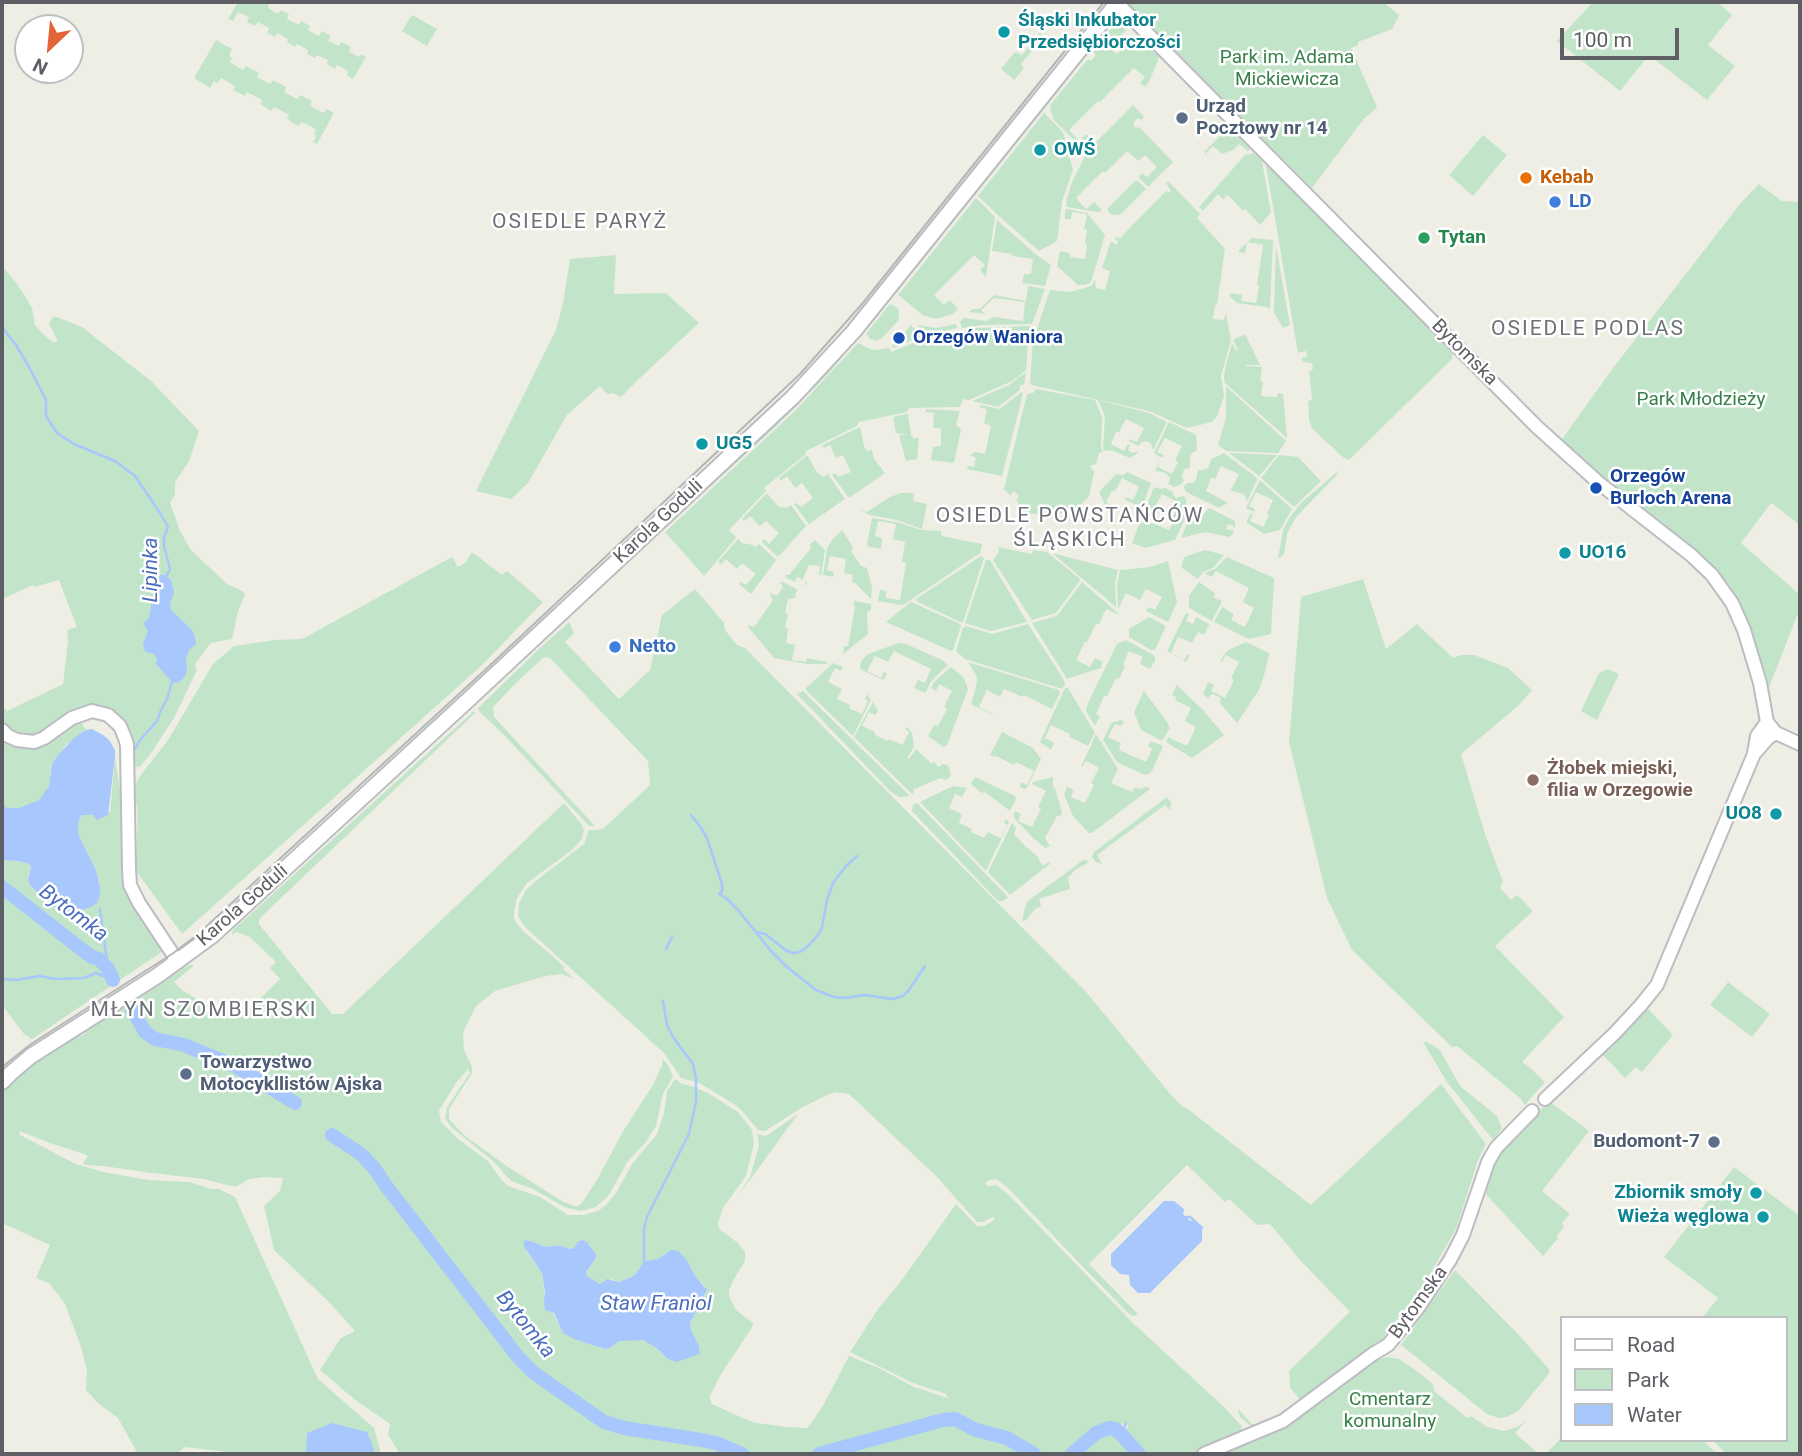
<!DOCTYPE html>
<meta charset="utf-8">
<style>
body{margin:0}
#map{position:relative;width:1802px;height:1456px;overflow:hidden;background:#efeee5;font-family:Roboto,sans-serif}
canvas{display:block}
.frame{position:absolute;inset:0;border:4px solid #5d5f65;pointer-events:none}
.legend{position:absolute;left:1560px;top:1316px;width:228px;height:126px;box-sizing:border-box;background:#fff;border:2px solid #bebfc1;margin:0;padding:9px 12px;list-style:none;font-size:21px;color:#5d5f65}
.legend li{display:flex;align-items:center;gap:14px;height:35px}
.legend b{width:35px;border:2px solid #bebfc1}
.north{position:absolute;left:14px;top:14px;width:70px;height:70px;box-sizing:border-box;background:#fff;border:2px solid #bebfc1;border-radius:50%;rotate:206deg;font-size:19px;font-weight:700;line-height:28px;text-align:center;color:#5d5f65}
.north::after{content:'';display:block;margin:auto;width:24px;height:32px;background:#e36537;clip-path:polygon(50% 0,100% 100%,50% 72%,0 100%)}
.scale{position:absolute;left:1560px;top:28px;width:119px;height:32px;box-sizing:border-box;border:4px solid #5d5f65;border-top:0;padding-left:9px;font-size:21px;line-height:24px;white-space:nowrap;color:#5d5f65;-webkit-text-stroke:5px #fff;paint-order:stroke}
</style>
<div id="map">
<canvas width="1802" height="1456"></canvas>
<div class="frame"></div>
<ul class="legend">
<li><b style="height:9px;background:#fff"></b>Road</li>
<li><b style="height:19px;background:#c2e5c9"></b>Park</li>
<li><b style="height:19px;background:#a8c7fc"></b>Water</li>
</ul>
<div class="north">N</div>
<div class="scale">100 m</div>
</div>
<script>
const ctx = document.querySelector('canvas').getContext('2d');
ctx.lineJoin = 'round';
function fill(path, color) { ctx.fillStyle = color; ctx.fill(path, 'evenodd'); }
const shape = rows => new Path2D(rows.map(r => 'M' + r).join(''));
function strokePath(path, color, width, dash) { ctx.strokeStyle = color; ctx.lineWidth = width; ctx.lineCap = dash ? 'butt' : 'round'; ctx.setLineDash(dash || []); ctx.stroke(path); }
function drawText(font, color, halo, rows, align = 'center') {
  ctx.font = font + ' Roboto,sans-serif'; ctx.lineWidth = 5; ctx.setLineDash([]); ctx.textBaseline = 'middle'; ctx.strokeStyle = halo; ctx.fillStyle = color; for (const [text, x, y, turn = 0] of rows) {
    ctx.save(); ctx.translate(x, y); ctx.rotate((+turn || 0) * Math.PI / 180); ctx.textAlign = isNaN(turn) ? turn : align; if (halo) ctx.strokeText(text, 0, 0); ctx.fillText(text, 0, 0); ctx.restore();
  }
}
const green = shape([
 [238,2,266,2,269,4,268,8,278,14,281,10,289,14,287,19,299,25,301,21,310,26,308,30,319,36,322,31,331,36,328,41,339,46,341,42,351,47,349,52,359,57,361,54,366,57,353,79,347,75,348,71,337,65,335,69,327,64,328,60,317,55,315,58,307,54,308,50,297,44,295,47,287,42,288,39,277,33,275,37,267,33,269,28,258,22,255,26,247,22,249,17,238,12,233,21,228,19],
 [1128,2,1383,2,1399,15,1392,29,1358,42,1358,45,1351,48,1377,107,1363,120,1312,188,1128,4],
 [1593,2,1718,2,1732,15,1708,45,1735,66,1707,100,1649,55,1620,91,1557,41],
 [412,15,437,29,427,46,402,31],
 [1124,23,1129,27,1119,37,1116,35,1107,45,1117,54,1128,41,1130,42,1137,36,1159,57,1156,65,1149,82,1145,87,1140,83,1145,77,1134,68,1100,102,1098,101,1069,130,1079,141,1086,134,1092,139,1085,148,1081,147,1054,120,1050,109,1051,104,1088,59,1091,61,1096,55,1093,52,1114,25],
 [1040,33,1044,37,1021,64,1024,68,1014,80,1001,69,1015,52,1022,55],
 [216,40,232,49,229,56,232,58,230,62,243,70,246,66,259,73,257,77,270,84,273,80,286,87,284,92,297,99,300,95,312,101,310,106,324,113,327,109,334,113,317,144,313,142,316,136,314,134,316,129,302,122,298,126,287,119,289,115,274,107,271,111,260,104,262,100,247,92,245,96,233,90,235,86,221,78,217,83,214,81,210,88,194,78],
 [1067,76,1069,78,897,292,896,289],
 [1025,103,1025,107,856,319,851,320],
 [1133,105,1144,117,1141,120,1138,118,1133,123,1136,128,1139,127,1173,162,1149,186,1147,186,1139,178,1139,176,1142,173,1147,177,1157,167,1145,155,1138,161,1127,151,1105,173,1103,171,1076,198,1086,209,1094,202,1101,209,1101,211,1098,212,1067,207,1066,202,1072,182,1088,150],
 [1044,113,1063,132,1073,170,1062,201,1057,241,1039,251,1000,217,978,196],
 [1225,127,1228,127,1250,149,1248,151,1239,144,1233,150,1222,154,1213,146,1206,153,1210,156,1206,155,1203,149,1205,151,1224,132,1221,128],
 [1483,135,1507,155,1473,196,1449,175],
 [1254,153,1262,161,1271,212,1269,215,1260,225,1245,209,1243,211,1229,196,1226,195,1224,200,1218,194,1203,211,1199,207,1245,155],
 [1265,160,1453,347,1452,359,1349,460,1344,458,1321,437,1312,428,1309,420,1308,401,1312,400,1309,372,1313,369,1312,363,1304,362,1302,360,1302,358,1307,357,1306,351,1298,353],
 [1135,181,1138,181,1146,189,1120,215,1110,214,1107,209],
 [1168,181,1200,214,1197,218,1225,249,1217,305,1215,305,1213,319,1224,320,1227,307,1226,314,1231,340,1221,376,1224,396,1217,416,1212,422,1187,428,1149,411,1031,385,1030,383,1033,341,1050,290,1070,292,1088,287,1092,285,1095,280,1096,288,1105,290,1110,271,1102,268,1111,241,1117,245,1118,241,1115,239,1115,237,1120,238,1166,191,1168,193,1171,191,1166,183],
 [1759,184,1782,201,1800,202,1800,525,1771,503,1741,543,1800,595,1800,608,1768,690,1748,621,1731,587,1714,567,1695,549,1640,507,1560,442,1613,368,1740,204],
 [976,198,995,217,986,277,980,270,985,265,974,255,934,295,944,305,950,300,958,309,953,314,940,318,932,318,923,315,898,295],
 [1067,209,1087,213,1105,235,1092,279,1090,283,1084,285,1078,285,1057,266,1060,251,1070,253,1070,257,1085,259,1087,245,1085,244,1087,229,1084,229,1087,214,1072,212,1071,219,1065,219,1065,210],
 [997,220,1039,257,1051,265,1045,286,1022,283,1024,274,1031,274,1033,259,1012,256,1012,254,992,251],
 [1252,238,1273,240,1270,309,1266,307,1237,303,1230,297,1230,293,1242,295,1241,301,1256,303,1259,286,1257,285,1263,245,1247,242,1245,253,1239,252,1239,250],
 [1276,246,1290,325,1283,328,1274,312],
 [616,255,614,294,666,293,699,323,643,375,621,397,613,393,609,394,605,392,600,386,567,415,528,483,511,499,476,491,556,330,563,303,570,259],
 [2,266,17,284,25,296,32,308,35,325,45,336,53,342,58,342,49,323,54,316,82,327,151,381,199,431,189,461,175,482,175,494,170,503,180,531,191,550,227,584,244,592,245,595,238,611,232,639,211,643,195,664,197,670,174,718,152,752,140,767,133,766,132,742,128,726,124,721,115,714,90,706,81,708,44,731,28,736,22,736,10,730,2,724,2,706,7,711,63,684,68,641,67,630,77,627,59,580,34,587,33,585,2,599],
 [1028,286,1045,289,1032,324,983,325,962,328,960,322,964,318,986,321,993,317,1023,321,1025,302,994,298,981,310,985,314,969,312,973,309,980,309,994,295,1026,301],
 [890,304,896,307,899,310,899,315,898,321,882,338,876,341,870,339,866,334],
 [912,324,912,327,917,329,919,325,936,328,956,324,957,328,913,340,893,348,892,346],
 [1031,326,1028,339,1026,370,1018,377,1010,382,969,400,963,399,960,407,958,407,909,408,907,412,859,422,857,426,806,451,805,455,764,488,766,491,729,530,736,537,735,539,704,576,665,532,794,412,858,343,873,350,889,348,891,352,916,342,976,328],
 [1245,334,1260,365,1246,365,1246,366,1262,367,1260,381,1263,382,1261,396,1277,397,1278,393,1283,394,1287,438,1225,383,1224,378,1225,369,1232,343,1236,350,1238,350,1233,340],
 [855,341,829,373,772,430,662,531,663,527,781,417],
 [1026,372,1024,385,1020,385,1020,390,998,407,972,401,1009,385],
 [1226,386,1286,441,1278,453,1226,451,1218,445,1226,418],
 [1036,389,1095,400,1102,417,1101,448,1103,452,1099,453,1096,464,1090,466,1094,472,1089,496,1074,512,1067,514,1060,513,1057,518,1017,511,1018,502,1014,498,1017,499,1019,496,1014,491,1011,494,1012,497,1004,489,1027,394,1033,393],
 [1022,392,1023,394,1002,476,967,469,968,466,974,467,976,458,970,455,975,452,985,454,991,426,984,423,987,409,980,408,981,405,999,409],
 [1098,400,1149,413,1167,422,1153,450,1151,444,1147,441,1142,442,1138,446,1129,441,1130,439,1137,442,1144,428,1126,419,1119,432,1116,432,1111,444,1124,451,1128,444,1130,445,1128,450,1131,452,1134,453,1137,451,1138,453,1130,458,1111,450,1105,451,1103,449,1105,416],
 [926,409,960,411,956,425,961,429,954,463,931,460,933,447,941,446,941,428,933,428,934,413,926,412],
 [908,414,911,435,913,438,919,438,917,459,906,461,899,435,908,435,896,433,893,417],
 [1169,422,1196,435,1197,450,1192,453,1190,457,1190,468,1185,469,1183,472,1182,477,1184,481,1180,485,1174,487,1168,484,1170,479,1168,475,1163,472,1155,471,1160,460,1158,467,1172,474,1178,462,1175,460,1182,446,1165,438,1157,452,1164,455,1162,458,1154,453],
 [860,427,864,446,867,451,872,450,874,459,885,473,849,498,832,475,835,473,838,477,851,472,843,455,836,458,830,445,824,448,822,445],
 [1224,453,1257,478,1257,480,1247,501,1244,494,1229,490,1232,488,1239,474,1221,466,1215,479,1211,478,1206,491,1228,503,1219,508,1186,492,1184,487,1187,483,1192,483,1196,480,1198,470,1203,470,1208,468,1211,459],
 [1229,453,1277,455,1259,476],
 [1279,455,1298,457,1321,481,1294,507,1261,478],
 [806,456,808,456,816,471,823,477,828,474,845,499,809,524,794,504,796,503,801,507,813,498,802,483,795,488,787,476,781,481,779,478],
 [1338,471,1336,476,1296,517,1287,534,1284,554,1278,559,1283,530,1289,518,1302,502],
 [1127,472,1151,483,1142,507,1125,500,1126,497,1133,500,1139,487,1122,478,1115,491,1112,491,1106,502,1113,506,1109,513,1099,492,1116,474,1123,475],
 [1260,480,1292,509,1280,530,1264,534,1246,522,1251,513,1253,514,1250,521,1263,527,1269,515,1267,514,1273,500,1256,492,1249,506,1255,509,1254,512,1246,508],
 [1154,487,1160,489,1165,488,1172,491,1174,496,1176,498,1183,496,1186,498,1186,503,1190,508,1175,540,1145,548,1132,543,1139,524,1145,521,1154,524,1157,518,1153,514,1158,517,1155,524,1169,530,1175,518,1173,516,1179,503,1162,494,1153,510,1148,509,1146,507],
 [767,493,778,506,787,508,791,505,806,526,778,557,762,542,764,539,769,544,779,533,766,521,760,526,750,516,745,521,742,519],
 [901,493,914,493,913,501,927,504,922,529,897,520,869,515,860,509,867,512,890,497],
 [1209,508,1235,521,1235,528,1234,528,1234,526,1228,524,1226,529,1234,531,1233,534,1229,537,1205,532,1181,538,1191,515,1199,516,1203,515],
 [872,518,896,522,922,530,941,531,941,536,982,544,980,553,905,604,901,605,878,601,880,590,886,591,886,598,900,600,906,563,902,562,905,542,893,539,896,524,878,521,875,536,882,538,881,549,868,547,867,544],
 [842,530,853,547,851,551,861,566,867,568,872,587,871,599,855,583,852,582,853,575,844,573,846,559,830,556,827,570,834,572,833,577,823,575,827,549,832,540],
 [739,539,742,543,753,545,756,547,759,544,776,560,751,594,739,584,741,582,746,585,756,574,742,563,737,569,726,559,721,564,718,562,737,540],
 [815,540,825,550,821,575,819,575,820,566,809,565,803,579,807,582,807,584,804,586,806,581,797,577,795,582,786,578,785,575,789,575,811,548,810,544],
 [998,547,1032,554,1033,550,1047,552,1080,579,1079,582,1056,613,1032,620,993,560,999,551],
 [1205,550,1224,555,1213,568,1203,572,1198,579,1182,568,1182,565,1184,557],
 [472,552,502,575,507,571,543,602,482,665,182,934,137,872,136,865,138,816,134,787,140,776,168,740,213,664,234,646,275,640,302,639,452,557,458,567,466,562],
 [1052,553,1118,570,1115,583,1116,607],
 [981,556,984,558,963,622,960,622,918,602,916,599],
 [1227,557,1274,578,1271,634,1249,639,1214,622,1222,607,1234,614,1231,620,1245,627,1254,608,1243,602,1249,588,1216,571,1212,577,1204,573,1215,569],
 [986,560,990,560,1027,622,991,631,965,623],
 [1168,561,1177,602,1168,622,1146,611,1149,607,1155,610,1162,597,1146,589,1140,600,1126,593,1118,609,1117,584,1120,570,1150,567],
 [1363,579,1386,649,1417,624,1453,658,1461,655,1474,655,1508,668,1532,690,1519,705,1461,754,1486,837,1503,882,1500,888,1511,900,1517,895,1533,911,1495,946,1564,1017,1522,1062,1529,1067,1545,1082,1525,1105,1521,1099,1457,1046,1452,1047,1352,950,1327,898,1289,742,1301,597],
 [780,582,783,582,797,589,795,598,788,599,785,613,788,614,785,628,788,629,786,643,795,645,792,660,806,662,807,658,828,662,826,664,807,664,774,658,748,627,748,625,754,627,773,600,770,595,771,593,777,596,783,587],
 [1082,582,1120,615,1106,609,1099,624,1096,624,1087,642,1085,642,1076,660,1090,667,1095,658,1103,662,1101,668,1067,679,1032,623,1057,616],
 [1199,582,1215,593,1214,598,1222,601,1212,621,1189,608,1189,596],
 [695,589,724,623,725,630,737,645,745,648,1086,992,1172,1096,1182,1106,1189,1110,1311,1205,1441,1084,1486,1144,1478,1160,1456,1229,1426,1281,1377,1346,1291,1413,1253,1428,1241,1418,1238,1412,1239,1410,1252,1424,1262,1424,1284,1414,1301,1401,1290,1387,1289,1371,1350,1312,1300,1260,1270,1224,1257,1225,1229,1199,1225,1202,1187,1165,1089,1264,1138,1314,1134,1316,1129,1314,1085,1269,1007,1187,996,1179,989,1180,985,1183,988,1186,996,1185,1007,1193,1134,1324,1224,1407,1241,1425,1242,1432,1238,1436,1230,1436,1210,1449,1195,1454,1143,1454,1127,1435,1125,1431,1128,1425,1123,1423,1120,1429,1115,1426,1100,1426,1067,1454,1039,1454,1013,1438,992,1433,965,1422,953,1414,944,1413,935,1422,856,1442,814,1454,745,1454,716,1442,701,1438,623,1426,606,1422,593,1414,536,1373,521,1357,485,1308,388,1187,375,1168,362,1153,333,1134,332,1136,363,1158,526,1369,605,1424,698,1440,714,1444,739,1454,400,1454,388,1435,390,1424,354,1399,320,1370,341,1338,355,1331,327,1300,274,1250,264,1206,280,1191,283,1178,264,1177,249,1179,237,1186,230,1186,204,1179,152,1173,103,1166,84,1165,83,1163,88,1156,84,1154,53,1144,19,1131,20,1135,76,1164,103,1172,149,1180,190,1182,211,1189,219,1189,235,1197,318,1379,374,1428,381,1454,232,1454,227,1452,185,1447,176,1454,138,1454,118,1418,99,1404,86,1390,87,1370,81,1347,65,1304,50,1284,36,1278,50,1245,2,1223,2,1090,24,1068,78,1034,82,1036,86,1032,86,1030,121,1007,122,1008,126,1006,143,1032,154,1040,183,1047,206,1056,209,1059,214,1059,234,1068,295,1105,298,1101,237,1065,212,1052,182,1041,156,1038,147,1029,140,1016,130,1004,187,966,191,965,194,966,174,982,183,991,216,1010,236,1014,241,1017,244,1015,280,979,270,968,276,962,250,937,236,932,232,935,233,930,474,711,475,713,259,919,259,924,332,1014,343,1014,564,803,582,825,584,830,582,839,572,850,527,883,517,898,514,913,514,919,523,931,557,960,565,968,563,969,574,979,562,974,545,976,495,991,476,1006,463,1032,464,1050,472,1067,472,1073,449,1109,449,1119,465,1136,508,1167,562,1201,577,1207,582,1203,597,1180,622,1133,654,1083,662,1065,663,1059,669,1067,673,1077,663,1094,656,1126,646,1142,628,1161,609,1195,596,1207,581,1211,564,1207,533,1189,511,1181,493,1161,451,1127,445,1118,447,1107,470,1073,468,1069,456,1083,439,1111,441,1122,458,1139,488,1161,500,1178,508,1186,540,1197,568,1215,584,1215,598,1211,606,1205,616,1193,632,1164,657,1134,664,1113,667,1091,673,1082,676,1079,682,1084,691,1086,708,1093,738,1112,752,1130,754,1144,746,1176,723,1208,718,1223,719,1229,738,1243,745,1252,745,1261,734,1279,729,1290,729,1296,736,1310,753,1323,753,1326,721,1374,710,1396,710,1399,712,1404,745,1419,757,1423,787,1427,807,1428,813,1421,824,1404,849,1356,879,1368,914,1387,948,1398,946,1394,913,1383,850,1352,878,1309,899,1284,956,1204,977,1226,985,1226,995,1219,993,1217,983,1222,977,1222,937,1177,849,1094,835,1092,825,1096,801,1108,765,1131,758,1130,741,1110,734,1104,699,1083,681,1078,664,1053,525,927,518,916,519,903,526,890,538,879,584,844,589,830,597,830,604,828,650,785,648,761,550,658,544,657,515,684,493,707,494,717,595,826,589,826,506,737,477,709,540,648,569,622,574,633,565,642,619,699,650,670,662,615],
 [524,1240,531,1241,546,1247,558,1245,571,1249,575,1247,578,1241,583,1240,587,1242,594,1251,596,1258,586,1272,587,1276,592,1280,601,1284,604,1281,611,1279,619,1282,631,1277,635,1275,644,1261,658,1259,666,1253,686,1259,696,1277,705,1286,706,1293,694,1313,690,1323,691,1330,699,1346,700,1353,688,1358,662,1354,650,1343,637,1339,619,1341,610,1348,605,1349,581,1341,563,1333,545,1297,542,1273,526,1251],
 [854,601,871,604,871,610,867,612,868,634,843,654,844,646,848,646,855,606,853,605],
 [911,602,960,624,961,626,953,650,951,651,886,622],
 [553,608,552,613,259,886,257,884],
 [1186,613,1189,614,1186,621,1193,624,1196,617,1209,624,1209,625,1204,635,1198,632,1192,643,1178,637,1171,653,1184,660,1188,654,1190,655,1186,662,1167,651],
 [1149,617,1166,626,1155,650,1151,650,1129,637,1129,629],
 [1028,624,1064,680,1065,684,1063,688,1059,688,965,659,956,651,963,628,966,626,992,634],
 [1126,640,1152,654,1155,657,1155,661,1150,669,1140,664,1143,657,1129,651,1123,664,1125,666,1119,679,1116,678,1107,696,1104,696,1096,714,1100,716,1095,726,1086,711,1088,703,1117,644],
 [1246,642,1269,653,1269,655,1265,672,1259,690,1237,723,1220,703,1221,698,1212,694,1208,698,1203,694,1208,682,1214,685,1211,691,1225,698,1234,680,1231,678,1239,662,1226,655,1222,662,1220,661,1228,650],
 [899,643,906,644,942,660,948,665,932,680,925,693,914,688,918,680,925,683,931,669,894,651,888,662,875,656,867,671,881,678,884,672,887,674,883,680,860,669,861,661,868,654],
 [968,662,1059,690,1060,693,1052,709,1024,695,1023,697,1004,689,1000,697,987,690,979,707,993,714,993,715,971,704,975,691,977,680,976,675],
 [833,663,843,667,841,671,835,668,828,682,842,689,837,699,850,705,849,708,862,714,868,701,865,699,867,694,871,700,853,736,805,689],
 [951,667,964,678,968,689,947,745,943,747,928,736,934,725,938,726,947,709,944,707,952,691,939,684,936,691,931,688,934,682],
 [1607,669,1619,674,1597,720,1581,711,1599,673],
 [1177,685,1204,711,1224,735,1192,758,1166,742,1168,737,1187,746,1196,727,1185,721,1191,708,1175,700,1176,697,1172,695],
 [1065,688,1068,688,1095,733,1088,746,1069,737,1070,734,1051,725,1045,738,1054,743,1051,750,1040,742],
 [803,691,868,755,910,796,899,797,891,792,797,694],
 [1144,691,1167,722,1170,728,1162,741,1141,730,1134,712],
 [873,702,878,711,875,715,869,712,862,726,875,732,875,735,888,741,889,739,903,745,909,732,905,729,906,727,908,728,912,733,914,747,907,758,909,759,916,749,931,763,934,762,939,767,942,764,948,765,951,774,949,778,945,780,941,778,914,789,913,795,854,737],
 [80,720,86,730,66,745,52,764,49,786,45,793,39,800,24,808,8,808,2,805,2,737,18,747,33,748],
 [1121,720,1124,722,1121,726,1115,724,1108,737,1121,743,1119,750,1146,762,1152,749,1148,746,1151,741,1163,746,1152,771,1149,774,1145,775,1117,762,1103,740,1111,723],
 [1002,732,1033,748,1041,759,1027,788,1024,789,1020,787,1021,782,1027,785,1034,771,1016,762,1014,765,996,756,994,757,990,755],
 [1096,734,1118,769,1111,783,1132,792,1135,787,1138,789,1147,787,1150,789,1092,833,1089,833,1073,816,1064,794,1067,787,1074,790,1071,797,1085,803,1094,785,1091,783,1099,768,1086,761,1082,767,1081,767],
 [115,757,123,811,123,851,126,891,163,951,32,1039,24,1034,2,1005,2,860,18,861,29,864,31,867,28,877,30,885,50,905,71,913,90,907,96,903,100,895,100,886,96,870,80,838,78,832,79,819,82,815,90,814,94,816,110,812],
 [975,777,1015,796,1016,799,1010,811,985,792,982,793,971,784],
 [1053,777,1053,787,1055,788,1062,812,1060,816,1057,816,1045,838,1050,846,1045,848,1034,839,1015,819,1013,815,1015,811,1021,814,1018,821,1032,827,1041,809,1038,807,1046,791,1032,784,1033,782],
 [953,786,967,788,962,797,955,794,949,808,962,814,959,823,972,829,971,832,984,838,988,832,1001,838,1007,825,1004,823,1006,819,1009,822,986,871,920,802],
 [1167,797,1171,803,1170,810,1165,805,1097,855,1102,864,1096,862,1092,857,1094,852],
 [917,803,1008,897,1003,901,998,901,912,811,913,805],
 [1012,823,1016,828,1014,834,1026,847,1037,856,1043,866,1049,862,1050,864,1010,895,988,872],
 [1083,860,1087,860,1088,862,1086,864,1075,870,1068,878,1070,889,1039,899,1041,906,1035,909,1026,920,1022,921,1025,907,1028,901],
 [1728,982,1770,1014,1752,1037,1710,1005],
 [1648,1009,1673,1035,1642,1072,1636,1067,1625,1078,1602,1054,1608,1051],
 [1423,1042,1426,1042,1431,1044,1440,1050,1460,1086,1497,1116,1502,1128,1493,1140,1447,1082],
 [1549,1101,1589,1131,1542,1191,1570,1214,1562,1223,1564,1227,1557,1236,1558,1238,1543,1256,1483,1191,1489,1170,1501,1150],
 [798,1114,749,1181,738,1195,750,1177,759,1145,757,1134,766,1136],
 [1734,1167,1800,1216,1800,1454,1727,1454,1712,1440,1786,1440,1786,1318,1702,1318,1718,1298,1664,1257],
 [1455,1270,1516,1332,1550,1370,1547,1376,1519,1410,1507,1417,1499,1418,1487,1414,1401,1345],
 [1388,1357,1399,1359,1414,1369,1433,1384,1434,1391,1467,1418,1471,1416,1487,1427,1504,1431,1517,1427,1526,1421,1515,1433,1539,1454,1223,1454,1289,1423,1306,1412,1365,1366,1375,1360],
 [944,1423,955,1423,987,1439,1008,1443,1025,1454,825,1454,888,1436],
 [1105,1432,1113,1433,1119,1436,1133,1454,1077,1454,1098,1436],
 [1562,1437,1562,1440,1703,1440,1717,1454,1546,1454]
]);
const water = shape([
 [160,575,165,575,171,580,173,588,174,593,170,603,171,610,192,630,195,637,196,644,189,650,186,658,187,672,183,679,177,683,172,682,156,664,157,659,154,654,146,652,144,649,143,644,148,631,143,623,149,618,153,593],
 [92,729,103,735,109,740,115,750,115,757,108,815,97,820,93,815,82,815,79,819,78,832,80,838,96,870,100,887,100,895,97,903,91,907,71,913,63,912,50,905,30,885,28,879,31,867,29,864,18,861,2,860,2,805,8,808,19,808,39,800,49,786,52,764,59,754,74,738,86,730],
 [1164,1201,1174,1201,1184,1209,1183,1214,1190,1221,1194,1221,1202,1229,1202,1241,1150,1293,1138,1293,1130,1285,1129,1275,1120,1274,1111,1265,1111,1254],
 [524,1240,531,1241,546,1247,558,1245,571,1249,575,1247,578,1241,583,1240,587,1242,596,1254,596,1258,586,1272,587,1276,593,1280,600,1284,607,1279,619,1282,631,1277,635,1275,644,1261,658,1259,671,1250,678,1251,686,1259,696,1277,707,1290,690,1323,691,1330,699,1346,700,1354,677,1362,668,1359,656,1348,643,1340,619,1341,610,1348,605,1349,574,1339,563,1333,554,1313,545,1310,544,1303,545,1292,542,1273,524,1247],
 [332,1423,367,1432,374,1449,373,1454,306,1454,307,1433]
]);
const stream = shape([
 [2,327,16,345,28,365,46,400,46,416,57,433,74,444,115,461,135,476,160,513,168,527,164,537,164,546,170,569,166,577],
 [135,749,140,740,157,721,160,712,167,699,172,682],
 [691,815,700,826,707,838,722,884,722,891,719,894,726,898,738,910,771,951,787,967,816,990,834,997,844,998,865,995,892,999,903,996,909,990,925,966],
 [100,909,108,969],
 [757,932,765,934,787,951,793,953,800,952,808,946,818,935,822,928,827,900,833,883,846,866,857,856],
 [666,949,672,937],
 [2,979,17,980,39,976,55,979,84,978,96,973,113,980],
 [1186,1217,1190,1217,1202,1228],
 [644,1261,644,1229,647,1217,689,1134,696,1102,696,1079,693,1064,673,1037,667,1025,663,1001],
 [1121,1434,1126,1423]
]);
const river = shape([
 [2,887,85,952,92,957,99,959,108,969,113,980],
 [132,1009,145,1032,155,1039,184,1045,235,1066,295,1103],
 [332,1135,361,1154,374,1168,387,1187,518,1357,534,1373,604,1422,624,1428,701,1440,716,1443,742,1454],
 [819,1454,943,1420,955,1419,976,1430,1007,1438,1034,1454],
 [1072,1454,1096,1433,1109,1428,1115,1429,1121,1434,1139,1454]
]);
const tertiary = shape([
 [1117,3,1536,426,1599,483,1691,555,1712,575,1732,603,1744,630,1760,683,1767,722,1776,733,1800,744],
 [2,730,8,736,17,740,34,742,44,738,72,718,92,711,108,715,120,726,125,738,127,745,129,868,130,885,139,903,178,962],
 [1754,753,1757,736,1767,722],
 [1545,1099,1615,1033,1641,1005,1657,985,1754,754,1768,738,1776,733],
 [1204,1454,1283,1421,1373,1354,1388,1345,1418,1308,1450,1260,1463,1235,1488,1162,1496,1148,1532,1111]
]);
const secondary = shape([
 [2,1082,11,1073,31,1056,157,976,213,935,467,701,793,397,854,331,1118,2]
]);
const tram = shape([
 [2,1067,31,1044,172,954,197,935,485,670,800,374,862,304,1104,2]
]);
const markers = [
 [1004,32,7,"#0f9aa8"],
 [1182,118,7,"#5c6f8a"],
 [1040,150,7,"#0f9aa8"],
 [1526,178,7,"#e8710a"],
 [1555,202,7,"#3f7fe0"],
 [1424,238,7,"#2e9e5b"],
 [899,338,7,"#1a4fb4"],
 [702,444,7,"#0f9aa8"],
 [1596,488,7,"#1a4fb4"],
 [1565,553,7,"#0f9aa8"],
 [615,647,7,"#3f7fe0"],
 [1533,780,7,"#8d6e63"],
 [1776,814,7,"#0f9aa8"],
 [186,1074,7,"#5c6f8a"],
 [1714,1142,7,"#5c6f8a"],
 [1756,1193,7,"#0f9aa8"],
 [1763,1217,7,"#0f9aa8"]
];
const cultureNames = [
 ["Śląski Inkubator",1018,21],
 ["Przedsiębiorczości",1018,43],
 ["OWŚ",1054,150],
 ["UG5",716,444],
 ["UO16",1579,553],
 ["UO8",1762,814,"right"],
 ["Zbiornik smoły",1742,1193,"right"],
 ["Wieża węglowa",1749,1217,"right"]
];
const parkNames = [
 ["Park im. Adama",1287,58],
 ["Mickiewicza",1287,80],
 ["Park Młodzieży",1701,400],
 ["Cmentarz",1390,1400],
 ["komunalny",1390,1422]
];
const serviceNames = [
 ["Urząd",1196,107],
 ["Pocztowy nr 14",1196,129],
 ["Towarzystwo",200,1063],
 ["Motocykllistów Ajska",200,1085],
 ["Budomont-7",1700,1142,"right"]
];
const foodNames = [
 ["Kebab",1540,178]
];
const shopNames = [
 ["LD",1569,202],
 ["Netto",629,647]
];
const leisureNames = [
 ["Tytan",1438,238]
];
const transitNames = [
 ["Orzegów Waniora",913,338],
 ["Orzegów",1610,477],
 ["Burloch Arena",1610,499]
];
const streetNames = [
 ["Bytomska",1464,353,45],
 ["Karola Goduli",659,522,-43],
 ["Karola Goduli",243,906,-41],
 ["Bytomska",1419,1303,-54]
];
const educationNames = [
 ["Żłobek miejski,",1547,769],
 ["filia w Orzegowie",1547,791]
];
const neighbourhoodNames = [
 ["OSIEDLE PARYŻ",580,223],
 ["OSIEDLE PODLAS",1588,330],
 ["OSIEDLE POWSTAŃCÓW",1070,517],
 ["ŚLĄSKICH",1070,541],
 ["MŁYN SZOMBIERSKI",204,1011]
];
const waterNames = [
 ["Lipinka",152,570,-90],
 ["Bytomka",73,914,37],
 ["Staw Franiol",656,1305],
 ["Bytomka",525,1325,51]
];
fill(green, '#c2e5c9');
fill(water, '#a8c7fc');
strokePath(stream, '#a8c7fc', 2.5);
strokePath(river, '#a8c7fc', 14);
strokePath(tertiary, '#bcbdc3', 16);
strokePath(secondary, '#babcc2', 18);
strokePath(tertiary, '#fff', 12);
strokePath(secondary, '#fff', 14);
strokePath(tram, '#b5b6b6', 2);
for (const [x, y, r, color] of markers) { const dot = new Path2D(); dot.arc(x, y, r, 0, 2 * Math.PI); ctx.fillStyle = color; ctx.fill(dot); strokePath(dot, '#fff', 2.5); }
drawText('bold 19px', '#0d838f', '#fff', cultureNames, 'left');
drawText('19px', '#378149', '#fff', parkNames);
drawText('bold 19px', '#4e5e75', '#fff', serviceNames, 'left');
drawText('bold 19px', '#c56008', '#fff', foodNames, 'left');
drawText('bold 19px', '#366cbe', '#fff', shopNames, 'left');
drawText('bold 19px', '#27864d', '#fff', leisureNames, 'left');
drawText('bold 19px', '#164399', '#fff', transitNames, 'left');
drawText('19px', '#5d5f65', '#fff', streetNames);
drawText('bold 19px', '#785e54', '#fff', educationNames, 'left');
ctx.letterSpacing = '2px';
drawText('21px', '#6e7177', '#fff', neighbourhoodNames);
ctx.letterSpacing = '0px';
drawText('italic 21px', '#4a6dbf', '#fff', waterNames);
</script>
